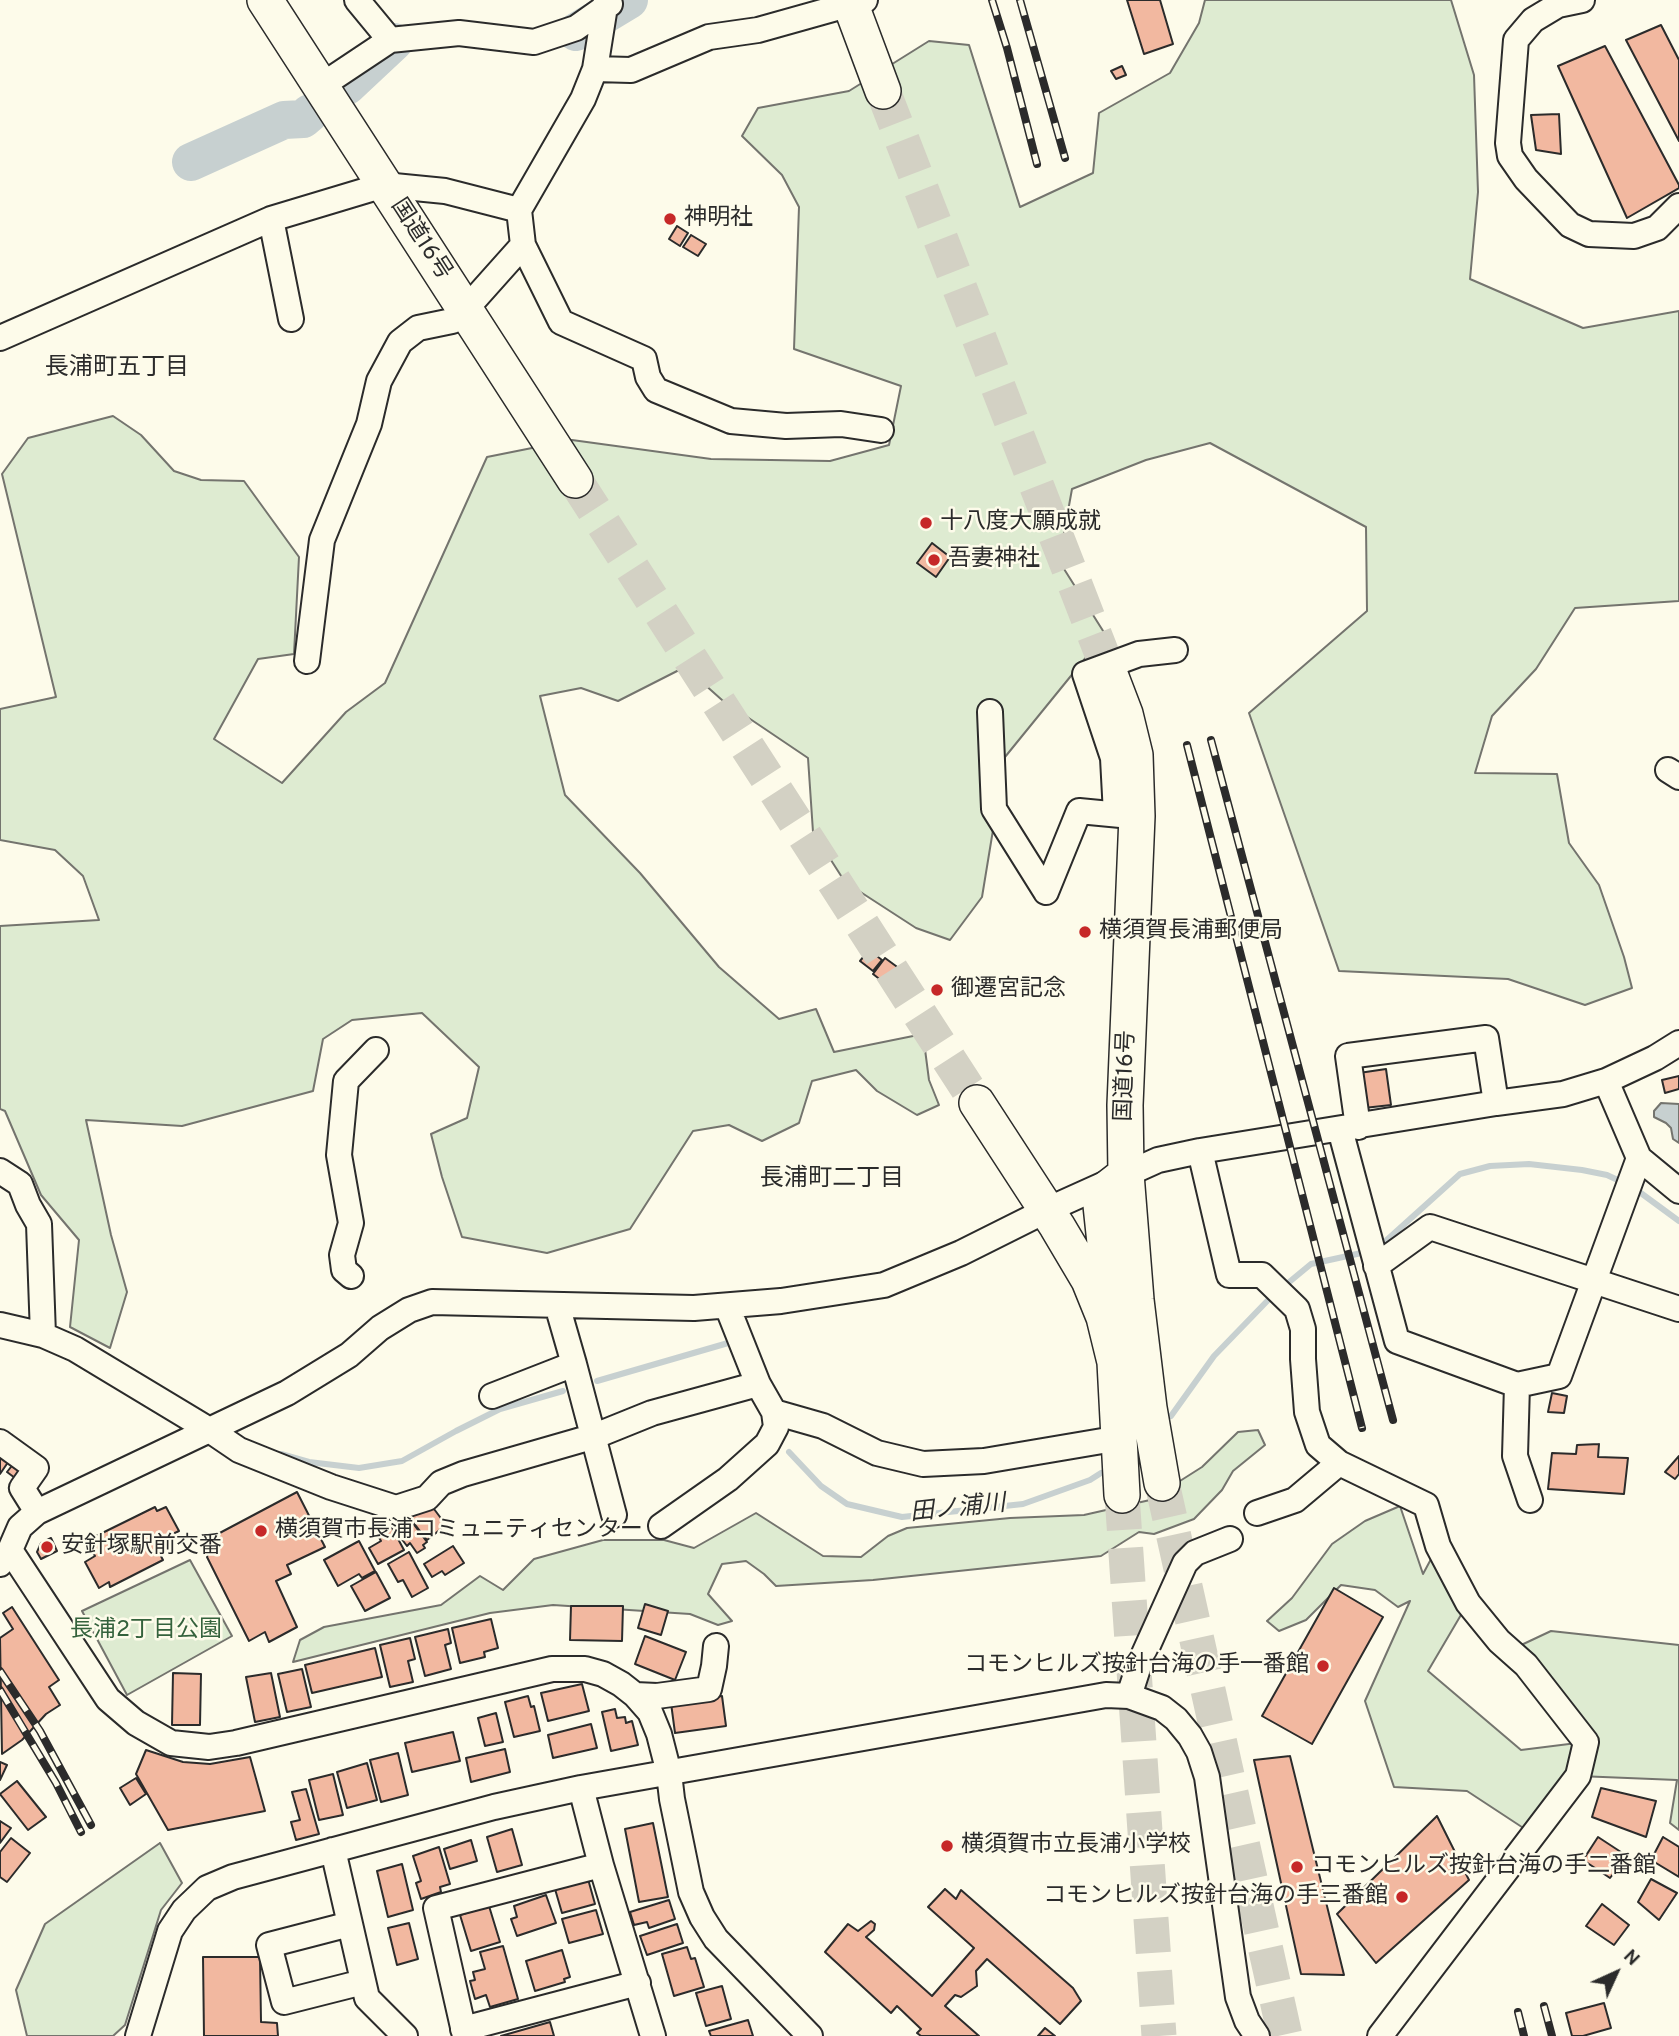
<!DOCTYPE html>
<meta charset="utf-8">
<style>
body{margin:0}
#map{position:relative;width:1679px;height:2036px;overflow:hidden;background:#fdfbea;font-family:Overpass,sans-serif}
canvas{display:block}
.north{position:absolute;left:1581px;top:1938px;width:70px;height:70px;-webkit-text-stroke:5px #fdfbea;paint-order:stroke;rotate:45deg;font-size:19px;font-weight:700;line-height:28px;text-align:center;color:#2b2b2b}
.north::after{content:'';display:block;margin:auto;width:24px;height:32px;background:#2b2b2b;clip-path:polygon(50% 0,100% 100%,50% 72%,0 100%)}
</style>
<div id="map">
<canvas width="1679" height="2036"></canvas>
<div class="north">N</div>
</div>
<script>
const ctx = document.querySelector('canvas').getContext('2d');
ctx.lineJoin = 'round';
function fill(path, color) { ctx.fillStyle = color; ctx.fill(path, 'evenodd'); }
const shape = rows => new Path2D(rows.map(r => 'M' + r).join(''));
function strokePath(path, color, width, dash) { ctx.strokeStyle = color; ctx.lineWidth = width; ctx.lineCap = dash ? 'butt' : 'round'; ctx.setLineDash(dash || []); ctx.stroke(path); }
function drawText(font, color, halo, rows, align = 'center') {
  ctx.font = font + ' Overpass,"Noto Sans JP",sans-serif'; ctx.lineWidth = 5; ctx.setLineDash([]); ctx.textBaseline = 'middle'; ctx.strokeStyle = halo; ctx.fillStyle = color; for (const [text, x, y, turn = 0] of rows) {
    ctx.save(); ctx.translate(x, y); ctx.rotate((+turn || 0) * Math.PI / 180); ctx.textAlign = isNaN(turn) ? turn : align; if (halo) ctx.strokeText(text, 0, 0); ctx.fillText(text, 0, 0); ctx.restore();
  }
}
const green = shape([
 [1205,0,1451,0,1474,75,1478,192,1470,279,1583,328,1679,311,1679,601,1575,608,1536,669,1492,716,1475,773,1557,774,1569,843,1599,885,1624,957,1632,988,1585,1005,1508,979,1339,971,1249,713,1367,611,1366,527,1210,443,1146,460,1072,489,1059,561,1105,634,1005,757,982,897,950,940,916,928,845,882,813,832,808,758,722,700,685,667,618,701,581,688,540,696,565,795,640,873,719,967,779,1019,816,1009,834,1052,923,1034,929,1080,939,1105,917,1115,877,1091,856,1070,812,1081,799,1123,762,1141,729,1125,693,1131,630,1229,547,1253,462,1237,442,1177,431,1134,467,1118,479,1067,422,1013,352,1020,323,1039,313,1091,182,1126,86,1120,111,1235,127,1292,110,1348,70,1327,79,1240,41,1195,5,1111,0,1109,0,926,99,920,83,876,55,850,0,840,0,709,56,697,2,474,28,438,113,416,141,435,174,471,201,480,244,481,299,557,294,654,258,659,214,739,282,783,346,712,385,683,487,457,572,440,711,459,830,461,889,445,901,386,794,349,799,207,782,175,742,136,758,108,849,91,929,41,969,45,1020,207,1093,173,1099,113,1170,73,1199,23,1205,0],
 [1258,1430,1265,1445,1233,1471,1222,1490,1194,1519,1154,1534,1139,1532,1101,1556,873,1580,776,1586,764,1574,746,1561,722,1564,708,1594,732,1621,718,1625,690,1614,553,1605,490,1613,293,1662,300,1640,324,1627,441,1605,480,1576,503,1590,534,1559,603,1540,664,1540,694,1548,756,1513,823,1556,861,1557,888,1536,907,1528,1010,1518,1084,1515,1150,1500,1202,1467,1238,1432,1258,1430],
 [1400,1506,1423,1574,1438,1546,1468,1603,1428,1671,1521,1750,1585,1742,1517,1647,1551,1631,1679,1645,1679,1830,1670,1823,1677,1780,1578,1776,1534,1835,1467,1791,1394,1787,1365,1701,1410,1601,1398,1607,1375,1590,1341,1585,1306,1620,1279,1631,1267,1621,1292,1598,1332,1544,1365,1521,1400,1506],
 [190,1560,232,1636,127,1695,82,1611,190,1560],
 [160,1843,182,1883,161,1910,125,2025,113,2036,27,2036,16,1990,45,1924,160,1843]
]);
const water = shape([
 [1661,1103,1679,1104,1679,1143,1673,1139,1671,1128,1666,1123,1654,1117,1654,1111,1661,1103]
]);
const stream = shape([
 [1634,1188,1679,1221],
 [1379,1247,1460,1174,1490,1166,1529,1164,1582,1170,1607,1175,1624,1183],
 [1282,1288,1311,1264,1366,1252],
 [597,1381,735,1341],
 [1171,1416,1214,1356,1273,1295],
 [789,1452,821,1486,847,1504,902,1517,1023,1504,1090,1480,1101,1473],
 [281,1454,309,1462,359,1468,402,1461,456,1431,500,1409,563,1391]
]);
const river = shape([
 [576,32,629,0],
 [347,86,394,42],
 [191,162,284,120,303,119,310,113]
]);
const building = shape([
 [1127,0,1160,0,1173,44,1144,54,1127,0],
 [1661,25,1679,60,1679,141,1626,40,1661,25],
 [1605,46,1679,185,1679,188,1627,218,1558,66,1605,46],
 [1122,66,1126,75,1116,79,1111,71,1122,66],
 [1559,114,1561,154,1536,150,1531,115,1559,114],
 [677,226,688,233,680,246,669,239,677,226],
 [691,235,706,244,698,256,683,247,691,235],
 [932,543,950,557,936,577,917,563,932,543],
 [869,950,882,960,873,971,860,961,869,950],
 [885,958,900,969,887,985,873,974,885,958],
 [1386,1069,1391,1105,1364,1108,1359,1073,1386,1069],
 [1679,1076,1679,1089,1665,1093,1662,1080,1679,1076],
 [1552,1393,1567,1396,1564,1413,1548,1412,1552,1393],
 [1599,1444,1598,1457,1628,1458,1624,1494,1548,1489,1552,1453,1576,1454,1577,1445,1599,1444],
 [0,1446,13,1455,0,1474,0,1446],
 [1679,1456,1679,1474,1675,1479,1665,1472,1679,1456],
 [18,1458,23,1484,7,1472,18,1458],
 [297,1492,325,1547,287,1565,291,1574,276,1581,297,1627,269,1642,265,1632,249,1641,207,1557,214,1536,297,1492],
 [431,1505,446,1525,427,1540,406,1513,431,1505],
 [155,1507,157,1511,166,1507,179,1531,154,1543,163,1560,110,1587,109,1582,99,1588,85,1562,95,1556,86,1541,155,1507],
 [406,1514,427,1542,423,1545,425,1548,417,1553,410,1543,407,1546,391,1525,406,1514],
 [391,1526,404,1550,378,1564,369,1548,381,1541,377,1534,391,1526],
 [51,1538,57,1551,41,1559,37,1552,41,1543,51,1538],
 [359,1541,375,1571,362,1578,359,1574,338,1586,324,1560,359,1541],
 [453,1546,464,1563,445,1575,442,1571,432,1577,424,1564,453,1546],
 [409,1552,428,1588,412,1597,403,1580,398,1582,388,1564,409,1552],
 [376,1572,390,1598,365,1611,351,1586,376,1572],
 [1334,1588,1383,1617,1312,1744,1262,1716,1334,1588],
 [645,1604,668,1611,661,1635,638,1628,645,1604],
 [571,1606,623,1606,622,1641,570,1640,571,1606],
 [12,1607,59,1680,49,1687,60,1705,46,1714,22,1740,2,1754,0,1638,13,1629,3,1613,12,1607],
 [491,1619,498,1648,484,1652,485,1657,460,1663,452,1628,491,1619],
 [448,1629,451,1643,445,1645,451,1669,425,1676,415,1637,448,1629],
 [645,1636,686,1652,675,1680,635,1664,645,1636],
 [410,1638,415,1659,408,1661,413,1682,390,1687,380,1645,410,1638],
 [375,1648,382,1677,312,1693,305,1665,375,1648],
 [302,1669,311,1707,287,1712,278,1674,302,1669],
 [173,1673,201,1674,200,1725,172,1725,173,1673],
 [271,1673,280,1717,255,1722,246,1677,271,1673],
 [582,1684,589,1711,548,1721,541,1693,582,1684],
 [528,1696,531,1707,534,1706,540,1731,514,1737,505,1702,528,1696],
 [722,1696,726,1726,675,1733,671,1703,722,1696],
 [615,1709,617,1718,625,1717,626,1723,632,1721,638,1745,611,1751,602,1712,615,1709],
 [496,1713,503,1742,485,1746,478,1718,496,1713],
 [591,1724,597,1748,553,1758,548,1735,591,1724],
 [453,1732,460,1761,412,1772,405,1743,453,1732],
 [505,1749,510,1772,471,1782,466,1758,505,1749],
 [146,1750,183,1762,210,1764,250,1757,265,1811,168,1830,136,1774,146,1750],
 [398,1753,408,1795,381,1802,370,1760,398,1753],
 [1290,1756,1344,1975,1301,1974,1254,1760,1290,1756],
 [0,1762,7,1765,0,1780,0,1762],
 [367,1763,377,1800,347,1808,337,1772,367,1763],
 [333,1774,343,1815,319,1820,309,1780,333,1774],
 [136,1778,146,1794,130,1805,120,1788,136,1778],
 [17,1781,46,1817,28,1830,0,1794,17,1781],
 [1601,1788,1656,1801,1646,1837,1592,1817,1601,1788],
 [306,1789,319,1834,296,1840,291,1822,300,1820,292,1792,306,1789],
 [1437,1816,1469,1880,1376,1963,1337,1914,1437,1816],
 [0,1821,11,1828,0,1843,0,1821],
 [653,1823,668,1897,639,1902,625,1829,653,1823],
 [512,1829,522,1865,497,1872,487,1837,512,1829],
 [1598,1837,1627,1856,1610,1878,1583,1860,1598,1837],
 [1663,1837,1679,1847,1679,1877,1651,1860,1663,1837],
 [11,1838,30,1853,7,1882,0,1877,0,1852,11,1838],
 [471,1840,477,1861,450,1869,444,1849,471,1840],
 [439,1847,450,1884,440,1887,441,1892,421,1899,416,1883,421,1881,413,1856,439,1847],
 [402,1864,413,1910,388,1917,377,1871,402,1864],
 [588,1879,595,1904,562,1913,555,1889,588,1879],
 [1651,1879,1677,1893,1659,1920,1638,1902,1651,1879],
 [945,1889,956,1899,961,1890,1073,1988,1081,2001,1060,2024,987,1959,976,1971,977,1986,961,1997,955,1995,945,2006,979,2036,921,2036,917,2033,921,2029,897,2006,891,2013,825,1952,848,1924,858,1931,871,1921,875,1924,874,1930,866,1937,932,1996,974,1948,928,1907,945,1889],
 [546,1895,556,1923,517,1936,511,1919,517,1917,514,1906,546,1895],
 [669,1900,675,1919,649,1928,647,1922,634,1925,630,1912,669,1900],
 [1602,1904,1629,1925,1614,1945,1586,1926,1602,1904],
 [489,1906,500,1942,471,1951,460,1915,489,1906],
 [596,1910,603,1934,569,1943,562,1919,596,1910],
 [409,1923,418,1959,397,1965,388,1928,409,1923],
 [677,1924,683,1943,647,1955,640,1936,677,1924],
 [503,1946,518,1999,490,2007,486,1995,475,1999,470,1981,475,1980,473,1972,485,1969,480,1952,503,1946],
 [687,1947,691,1959,695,1958,704,1987,674,1996,662,1954,687,1947],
 [562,1950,570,1977,564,1979,565,1982,535,1991,526,1961,562,1950],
 [203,1957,260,1957,261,2022,277,2023,278,2036,204,2036,203,1957],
 [722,1986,731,2019,706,2026,696,1993,722,1986],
 [1604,2003,1611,2028,1583,2036,1572,2036,1566,2013,1604,2003],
 [748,2020,753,2036,711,2036,709,2031,748,2020],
 [550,2022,554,2036,501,2036,550,2022],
 [1045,2028,1055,2036,1038,2036,1045,2028]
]);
const highwayTunnel = shape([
 [883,91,1109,672],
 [575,480,977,1103],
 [1162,1483,1285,2036],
 [1122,1495,1159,2036]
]);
const minor = shape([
 [357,0,390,40],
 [606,0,595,69,583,99,519,210,523,245,561,322,644,359,648,377,656,390,731,421,786,426,841,424,881,430],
 [1582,0,1558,5,1533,20,1516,40,1508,143,1510,156,1526,179,1570,225,1589,234,1634,236,1657,228,1679,206],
 [595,69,631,70,709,37,758,30,865,0],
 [321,86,390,40,459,33,534,42,576,28,610,4],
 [271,219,291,319],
 [0,338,271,219,384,185,445,191,519,210],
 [307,661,322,540,369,424,379,381,400,342,418,328,452,321,465,310,523,245],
 [990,712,994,809,1046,892],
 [1668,770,1679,777],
 [1116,814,1113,758,1085,674,1139,654,1175,650],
 [1046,892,1079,811,1131,816],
 [1606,1081,1639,1158,1679,1191],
 [1358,1127,1348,1056,1486,1038,1496,1103],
 [1340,1129,1397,1341,1517,1385,1559,1376,1639,1158],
 [1200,1151,1229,1275,1262,1275,1297,1309,1303,1329,1303,1359,1307,1412,1318,1445,1339,1463,1426,1505,1438,1546,1468,1603,1499,1641,1526,1665,1586,1742,1578,1776,1380,2036],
 [0,1171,20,1184,28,1205,39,1224,43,1335],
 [1376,1266,1430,1227,1679,1309],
 [351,1276,344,1270,342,1255,351,1223,339,1155,346,1081,376,1050],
 [0,1325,43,1335,75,1349,211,1431,239,1450,331,1487,396,1508,427,1498,441,1483,463,1474,595,1436,652,1413,758,1384],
 [574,1364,614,1515],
 [1517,1385,1515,1456,1530,1500],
 [492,1396,574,1364,557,1305],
 [774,1412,823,1426,877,1453,923,1464,984,1461,1120,1438],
 [0,1442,36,1468,22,1488,37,1512],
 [1257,1513,1295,1500,1339,1463],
 [661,1526,728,1479,767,1444,776,1427,774,1412,758,1384,727,1306],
 [10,1550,108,1699,136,1723,171,1743,209,1747,236,1743,552,1669,585,1669,603,1674,621,1684,635,1695,650,1712,659,1734,669,1773,672,1799,691,1892,702,1917,716,1939,810,2036],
 [0,1564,10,1550,20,1527,37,1512,287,1393,349,1355,380,1328,409,1310,432,1302,694,1308,781,1301,884,1285,961,1253,1047,1210,1158,1160,1200,1151,1496,1103,1563,1094,1606,1081,1655,1058,1679,1043],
 [635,1695,657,1696,709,1689,714,1666,716,1646],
 [1129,1696,1139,1665,1185,1563,1195,1553,1230,1539],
 [581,1788,601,1865,653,2036],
 [333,1850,367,1998,405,2036],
 [350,1924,269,1945,284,2002,363,1982],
 [463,2029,638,1983],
 [138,2036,170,1931,184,1910,207,1888,233,1877,494,1807,581,1788,1106,1695,1129,1696,1162,1708,1176,1719,1190,1736,1199,1752,1207,1777,1238,1997,1247,2021,1257,2036],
 [465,2036,436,1908,601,1865]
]);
const highway = shape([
 [265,0,575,480],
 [849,0,883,91],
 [1109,672,1125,714,1135,755,1137,816,1125,1105,1126,1174,1136,1300,1149,1408,1162,1483],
 [977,1103,1057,1226,1089,1280,1104,1317,1115,1362,1122,1495],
 [1112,1309,1101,1205,1108,1188,1126,1174]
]);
const rail = shape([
 [992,0,1007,48,1037,164],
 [1020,0,1065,158],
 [1211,740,1393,1420],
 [1187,745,1362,1428],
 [0,1671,40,1731,91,1825],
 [0,1690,56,1783,81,1832],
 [1544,2006,1552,2036],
 [1518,2012,1524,2036]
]);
const markers = [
 [670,219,7,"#c62828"],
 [926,523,7,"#c62828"],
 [934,560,7,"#c62828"],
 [1085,932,7,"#c62828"],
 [937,990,7,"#c62828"],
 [261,1531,7,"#c62828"],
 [47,1547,7,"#c62828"],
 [1323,1666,7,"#c62828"],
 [947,1846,7,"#c62828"],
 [1297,1867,7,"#c62828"],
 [1402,1897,7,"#c62828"]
];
const poiNames = [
 ["神明社",684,219],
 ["十八度大願成就",940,523],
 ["吾妻神社",948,560],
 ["横須賀長浦郵便局",1099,932],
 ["御遷宮記念",951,990],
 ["横須賀市長浦コミュニティセンター",275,1531],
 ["安針塚駅前交番",61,1547],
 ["コモンヒルズ按針台海の手一番館",1309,1666,"right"],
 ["横須賀市立長浦小学校",961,1846],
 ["コモンヒルズ按針台海の手二番館",1311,1867],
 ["コモンヒルズ按針台海の手三番館",1388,1897,"right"]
];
const streetNames = [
 ["国道16号",420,240,57],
 ["国道16号",1127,1076,-88]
];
const parkNames = [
 ["長浦2丁目公園",146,1631]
];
const neighbourhoodNames = [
 ["長浦町五丁目",117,369],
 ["長浦町二丁目",832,1180]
];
const waterNames = [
 ["田ノ浦川",958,1510,-6]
];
fill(green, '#deebd1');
strokePath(green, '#74746e', 2);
fill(water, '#c7d0d0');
strokePath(water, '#74746e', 2);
strokePath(stream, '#c7d0d0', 6);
strokePath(river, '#c7d0d0', 38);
fill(building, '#f2b8a0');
strokePath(building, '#2b2b2b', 2);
strokePath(highwayTunnel, '#d3d1c4', 35, [35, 18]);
strokePath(minor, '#2b2b2b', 28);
strokePath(highway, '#2b2b2b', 38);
strokePath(minor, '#fdfbea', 24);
strokePath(highway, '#fdfbea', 35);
strokePath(rail, '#2b2b2b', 8);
strokePath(rail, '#fdfbea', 5, [16]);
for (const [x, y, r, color] of markers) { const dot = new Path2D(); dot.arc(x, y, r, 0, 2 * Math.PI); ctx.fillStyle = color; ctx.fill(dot); strokePath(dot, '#fdfbea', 2.5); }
drawText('23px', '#2b2b2b', '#fdfbea', poiNames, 'left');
drawText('23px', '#2b2b2b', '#fdfbea', streetNames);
drawText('23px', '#34623c', '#fdfbea', parkNames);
drawText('24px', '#2b2b2b', '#fdfbea', neighbourhoodNames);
drawText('italic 24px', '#2b2b2b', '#fdfbea', waterNames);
</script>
